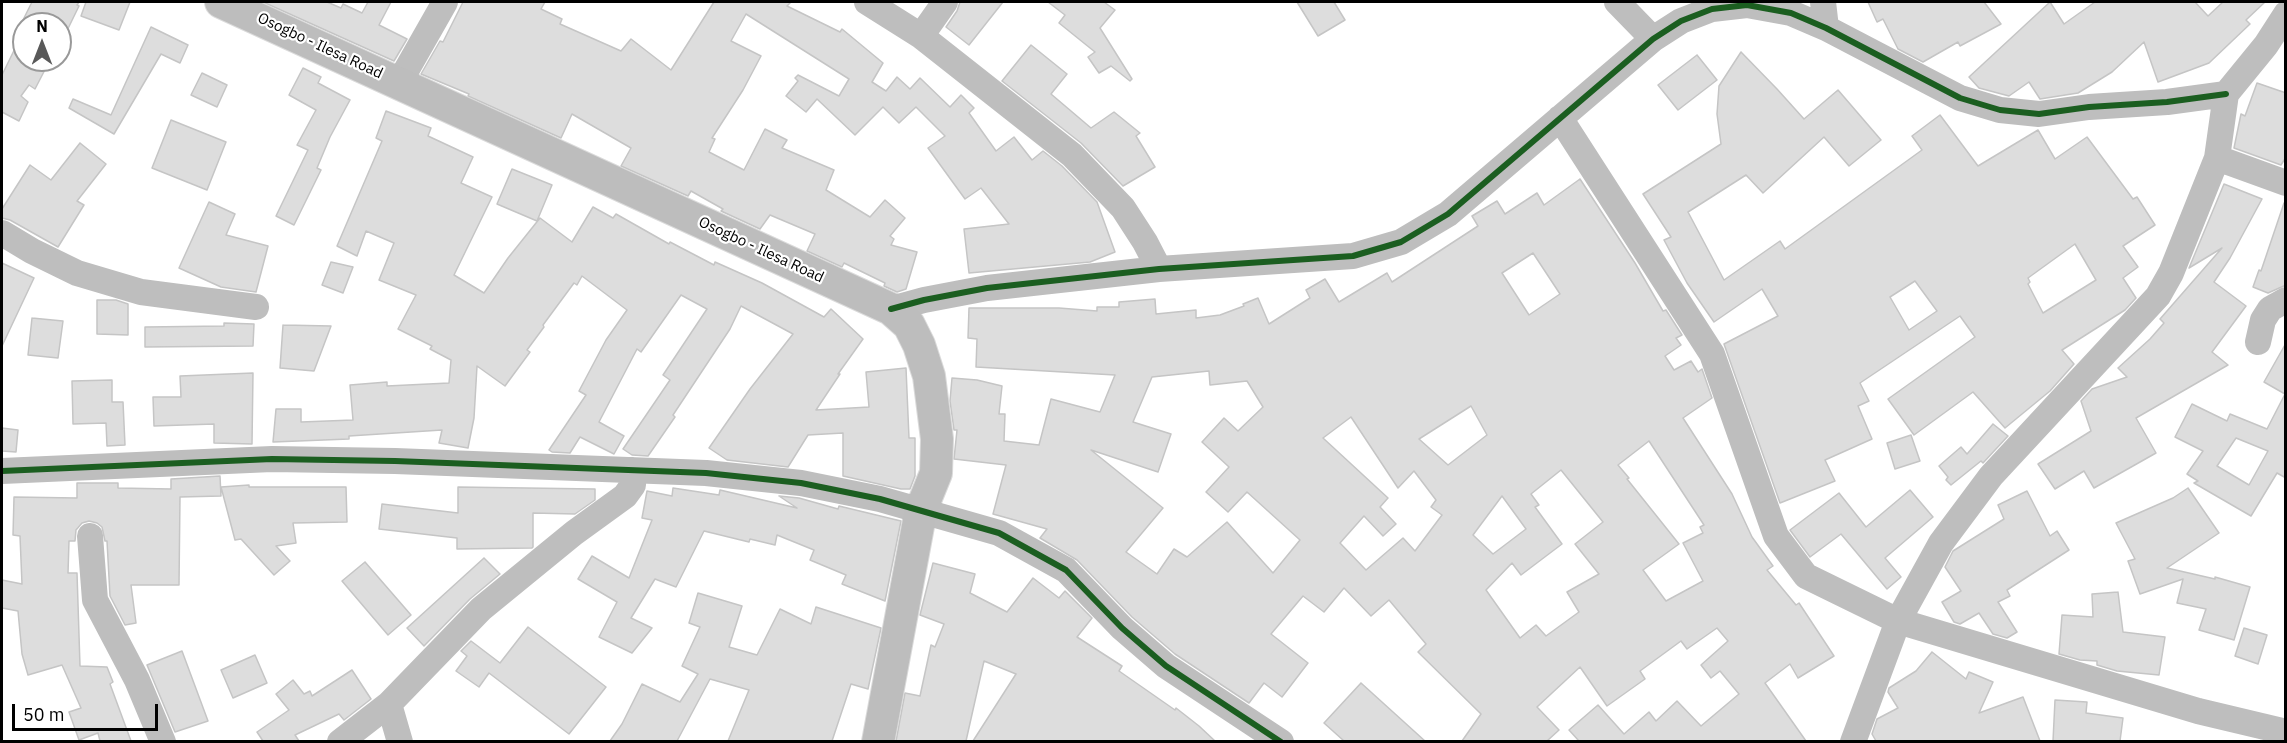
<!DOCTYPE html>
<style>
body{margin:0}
#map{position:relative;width:2287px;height:743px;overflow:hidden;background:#fff;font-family:"IBM Plex Sans",sans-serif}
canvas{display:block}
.frame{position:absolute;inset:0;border:3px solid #000;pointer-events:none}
.north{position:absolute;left:12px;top:12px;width:60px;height:60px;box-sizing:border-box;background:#fff;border:2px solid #999;border-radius:50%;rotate:0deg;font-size:16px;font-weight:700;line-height:24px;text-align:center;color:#000}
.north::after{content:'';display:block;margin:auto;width:21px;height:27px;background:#595959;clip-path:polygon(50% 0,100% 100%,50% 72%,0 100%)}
.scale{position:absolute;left:12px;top:704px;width:146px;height:27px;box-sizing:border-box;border:3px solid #000;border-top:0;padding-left:8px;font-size:18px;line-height:21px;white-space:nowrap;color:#000;-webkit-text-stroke:4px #fff;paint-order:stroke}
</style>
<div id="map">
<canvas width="2287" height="743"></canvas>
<div class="frame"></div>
<div class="north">N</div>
<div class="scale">50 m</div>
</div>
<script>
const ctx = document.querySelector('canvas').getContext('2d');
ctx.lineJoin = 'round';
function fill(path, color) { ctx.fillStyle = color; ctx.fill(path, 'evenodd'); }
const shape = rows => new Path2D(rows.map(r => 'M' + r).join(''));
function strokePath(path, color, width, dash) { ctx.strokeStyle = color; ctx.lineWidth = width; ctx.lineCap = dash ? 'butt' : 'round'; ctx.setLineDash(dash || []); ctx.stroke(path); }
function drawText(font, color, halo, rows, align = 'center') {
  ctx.font = font + ' "IBM Plex Sans",sans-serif'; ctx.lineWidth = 4.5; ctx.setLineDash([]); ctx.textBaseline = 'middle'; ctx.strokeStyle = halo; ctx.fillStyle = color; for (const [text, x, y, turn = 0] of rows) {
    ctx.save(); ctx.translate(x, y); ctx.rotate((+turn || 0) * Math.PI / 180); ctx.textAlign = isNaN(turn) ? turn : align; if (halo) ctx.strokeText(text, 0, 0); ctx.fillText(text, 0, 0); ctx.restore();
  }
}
const building = shape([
 [32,2,79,2,77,5,79,6,60,45,60,24,21,24,32,2],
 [86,2,130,2,119,30,81,16,86,2],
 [263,2,327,2,341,8,343,4,362,13,368,2,391,2,379,25,407,39,394,61,263,2],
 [463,2,545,2,541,9,562,19,560,24,621,51,631,39,671,70,714,2,791,2,787,6,840,32,842,29,883,63,872,82,886,91,897,77,910,89,920,78,950,107,961,95,974,108,969,113,996,151,1014,137,1032,160,1043,151,1062,166,1097,202,1115,252,1090,262,969,273,964,229,1009,224,981,188,965,199,949,177,928,148,945,136,916,107,899,123,883,107,855,135,817,99,806,112,786,96,798,81,795,78,798,75,839,96,849,79,746,14,731,41,761,56,743,90,712,138,715,139,709,152,744,170,765,129,787,140,782,148,834,170,826,190,870,217,885,200,905,218,890,236,894,239,891,245,917,252,906,289,897,292,884,286,885,283,844,263,842,267,807,251,815,234,770,215,760,229,721,211,723,209,691,191,688,196,621,166,631,148,572,114,561,138,468,96,469,94,421,74,440,41,443,42,463,2],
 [960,2,1003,2,969,45,946,27,957,11,960,2],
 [1048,2,1104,2,1115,10,1100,28,1132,79,1130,81,1111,66,1099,73,1088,57,1095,52,1059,23,1065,15,1048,2],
 [1297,2,1334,2,1345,20,1318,36,1297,2],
 [1868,2,1984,2,2001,24,1960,46,1958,42,1923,62,1898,49,1883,19,1877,22,1868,2],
 [2050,2,2064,24,2095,2,2195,2,2208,16,2223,2,2265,2,2246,20,2250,24,2209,63,2158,82,2144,42,2112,72,2078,93,2040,99,2029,82,2009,96,1979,88,1969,77,2050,2],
 [151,27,188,45,180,63,161,54,114,134,69,108,73,99,111,115,151,27],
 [24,30,24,60,50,60,35,89,29,85,21,96,28,102,19,121,2,112,2,75,24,30],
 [1031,45,1067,74,1051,94,1091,128,1114,112,1140,133,1136,136,1155,167,1123,186,1081,143,1002,81,1031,45],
 [1741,52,1777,89,1804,119,1838,90,1881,140,1849,166,1824,137,1763,193,1746,175,1688,212,1724,280,1780,241,1785,249,1922,150,1912,136,1940,115,1978,166,2038,130,2055,159,2087,137,2133,199,2137,197,2155,225,2123,246,2138,267,2123,278,2136,298,2125,310,2062,350,2074,364,2050,391,2005,428,1973,392,1914,435,1888,399,1975,337,1960,316,1860,383,1869,401,1858,406,1872,439,1825,460,1835,481,1780,503,1724,344,1778,316,1762,289,1714,322,1687,283,1664,240,1671,237,1643,194,1721,144,1717,114,1719,86,1741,52],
 [2075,244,2096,280,2043,313,2028,284,2030,282,2028,278,2075,244],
 [1915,281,1937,311,1909,330,1890,297,1915,281],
 [1697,55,1717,80,1678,110,1658,85,1697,55],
 [303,68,321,77,318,83,350,100,330,137,317,168,321,170,294,225,276,216,308,150,297,145,316,110,289,95,303,68],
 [202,73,227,85,217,107,191,95,202,73],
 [2257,83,2286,93,2286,157,2281,165,2234,148,2241,114,2245,116,2257,83],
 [386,111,431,128,428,136,473,157,461,183,492,197,454,275,484,293,508,258,540,218,572,242,593,207,613,218,616,214,669,244,670,242,714,265,715,262,762,283,824,317,831,309,863,339,838,374,840,374,816,410,869,407,866,372,906,368,909,438,915,438,915,476,910,489,901,489,843,476,843,433,808,435,788,467,727,460,709,448,750,389,793,334,741,306,730,329,673,415,675,417,648,456,632,455,623,449,670,380,663,375,707,309,681,295,641,352,637,349,599,422,624,436,614,454,580,437,570,453,552,452,549,450,586,395,579,391,606,340,627,310,582,276,577,285,574,283,543,325,544,327,527,350,530,352,505,386,477,366,474,418,468,448,439,443,442,430,349,436,349,439,273,442,276,409,301,409,301,422,353,420,350,385,387,382,387,386,449,383,451,360,430,349,432,346,398,329,416,295,379,280,394,243,366,231,357,256,337,246,382,141,376,138,386,111],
 [171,120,226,142,207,190,152,168,171,120],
 [80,143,106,164,77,201,84,205,58,247,10,220,2,218,2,209,30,165,51,180,80,143],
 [512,169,552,185,537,221,497,204,512,169],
 [1580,179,1635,263,1663,311,1666,310,1682,335,1676,338,1681,345,1665,356,1674,370,1691,361,1698,372,1702,369,1712,398,1683,418,1732,494,1752,537,1773,566,1767,570,1796,605,1799,603,1834,656,1798,678,1790,664,1765,683,1806,741,1579,741,1569,730,1598,705,1624,734,1649,712,1656,721,1677,701,1701,726,1739,694,1720,671,1711,678,1701,665,1728,641,1717,628,1687,649,1681,641,1640,671,1645,679,1607,706,1580,667,1537,707,1559,730,1547,741,1462,741,1481,714,1418,652,1426,644,1389,600,1371,616,1344,588,1324,612,1303,596,1271,634,1308,663,1282,697,1264,683,1249,703,1175,654,1132,617,1077,560,1040,538,1047,529,993,514,1006,465,954,459,957,430,954,430,950,401,952,378,977,380,1002,386,999,414,1005,414,1004,441,1039,445,1051,399,1100,412,1115,375,976,367,977,339,968,338,969,308,1059,308,1097,311,1097,307,1119,307,1119,302,1155,299,1156,314,1196,310,1196,318,1220,315,1244,306,1243,304,1258,298,1269,324,1310,298,1306,290,1325,279,1339,302,1387,273,1392,282,1478,226,1472,216,1497,201,1505,214,1537,193,1544,205,1580,179],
 [1533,253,1560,294,1529,315,1502,273,1533,253],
 [1209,371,1210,385,1247,381,1263,407,1238,431,1224,418,1202,442,1229,467,1206,492,1228,512,1247,492,1300,540,1273,573,1227,522,1187,557,1174,549,1157,574,1126,552,1163,508,1091,450,1158,472,1171,434,1133,422,1152,377,1209,371],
 [1471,406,1487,435,1448,465,1419,439,1471,406],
 [1351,417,1398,488,1414,471,1436,500,1431,507,1442,515,1415,551,1403,538,1366,570,1340,543,1364,516,1383,536,1396,524,1380,507,1388,498,1323,438,1351,417],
 [1649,441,1704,525,1700,527,1703,533,1683,543,1703,581,1666,601,1643,570,1679,544,1627,479,1629,478,1618,465,1649,441],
 [1561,470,1603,522,1575,544,1599,574,1567,592,1579,612,1546,636,1536,625,1520,638,1486,590,1512,563,1521,575,1562,544,1535,507,1539,505,1531,494,1561,470],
 [1502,496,1526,529,1493,554,1473,535,1502,496],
 [2224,184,2262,199,2230,258,2214,282,2246,306,2212,352,2228,365,2136,418,2156,453,2094,488,2084,471,2055,489,2038,464,2091,431,2081,401,2092,389,2127,377,2118,368,2150,339,2164,323,2160,319,2222,248,2189,268,2224,184],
 [209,202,235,214,226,235,268,246,256,292,221,287,179,268,209,202],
 [2284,203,2286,203,2286,285,2268,293,2253,287,2259,270,2261,271,2284,203],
 [331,262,353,267,343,293,322,285,331,262],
 [2,263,34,278,2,346,2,263],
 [97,300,116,300,128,304,128,335,97,334,97,300],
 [32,318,63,321,58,358,28,355,32,318],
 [224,323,254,324,253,346,145,347,145,327,224,326,224,323],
 [283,325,331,326,314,371,280,368,283,325],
 [2286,343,2286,478,2277,473,2251,516,2194,483,2198,481,2187,474,2203,451,2175,437,2192,404,2227,421,2230,414,2267,429,2285,394,2264,382,2286,343],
 [2236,438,2268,451,2249,485,2217,466,2236,438],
 [253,373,252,444,214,443,214,424,154,426,153,397,181,397,180,376,253,373],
 [112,380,112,402,123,402,125,445,107,446,106,423,73,424,72,381,112,380],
 [1993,424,2008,436,1983,463,1981,461,1951,485,1946,480,1948,477,1939,466,1961,447,1967,454,1993,424],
 [2,428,18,430,16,452,2,451,2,428],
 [1911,435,1920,461,1895,469,1887,443,1911,435],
 [220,476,221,496,180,497,179,585,131,585,136,623,125,625,110,596,107,541,105,541,102,527,97,523,89,521,82,523,76,530,75,541,69,541,68,573,77,573,80,666,107,667,113,682,110,684,131,741,100,741,98,733,79,740,69,712,81,708,62,665,28,675,22,654,18,611,2,608,2,580,22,584,20,536,13,535,14,497,77,498,77,483,118,483,118,488,171,489,171,479,220,476],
 [249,485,249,487,346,487,347,522,293,523,296,543,276,546,290,561,274,575,241,539,235,540,221,487,249,485],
 [458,487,595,489,595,500,575,514,533,513,533,547,532,548,457,549,457,538,379,529,382,504,458,513,458,487],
 [673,488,719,495,720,490,797,508,779,496,799,498,838,509,839,506,901,521,885,601,842,584,846,575,810,560,814,550,777,535,775,545,750,539,749,542,704,531,676,587,655,579,631,618,652,628,632,653,599,637,617,602,578,579,592,556,629,578,652,520,642,518,647,491,672,496,673,488],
 [2188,488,2219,533,2167,568,2215,579,2215,577,2250,587,2234,640,2199,630,2206,609,2177,603,2183,579,2140,594,2128,561,2135,559,2116,523,2173,498,2188,488],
 [1910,490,1933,517,1885,558,1901,577,1887,589,1841,534,1810,557,1790,530,1839,493,1866,527,1910,490],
 [2027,491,2050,536,2057,531,2069,550,2007,590,2010,596,1998,602,2017,632,2007,638,1993,634,1979,613,1960,624,1954,622,1942,602,1961,591,1945,567,1953,551,2004,519,1998,505,2027,491],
 [484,558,500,574,470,599,424,646,407,628,484,558],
 [365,562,411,615,388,635,342,581,365,562],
 [933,563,975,574,970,593,1007,612,1033,578,1059,598,1065,591,1092,618,1077,637,1122,666,1119,671,1175,710,1176,708,1199,726,1215,741,973,741,1016,674,984,661,966,741,896,741,905,693,920,696,931,645,935,647,944,624,920,615,933,563],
 [2118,592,2123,632,2165,637,2159,675,2117,671,2097,665,2097,661,2080,660,2059,654,2062,615,2093,617,2092,594,2118,592],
 [698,593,742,606,729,647,757,655,780,609,811,624,816,607,881,628,868,689,851,684,832,741,728,741,749,690,710,679,677,741,610,741,622,724,642,684,680,702,698,674,682,666,700,627,689,623,698,593],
 [528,627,606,687,569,734,489,673,479,687,456,671,467,656,461,651,471,641,500,663,528,627],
 [2244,628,2267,635,2258,664,2235,656,2244,628],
 [182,651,208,721,175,732,147,665,182,651],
 [1932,652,1966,679,1969,672,1993,682,1979,713,2023,697,2040,741,1876,741,1872,734,1877,719,1898,708,1888,692,1889,688,1916,671,1932,652],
 [255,655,267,683,233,698,221,670,255,655],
 [352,670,371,699,344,720,339,714,295,735,299,741,263,741,257,732,289,710,276,694,293,680,304,694,310,691,312,696,352,670],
 [1361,683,1425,741,1344,741,1324,723,1361,683],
 [2055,700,2087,702,2086,713,2123,718,2120,741,2053,741,2055,700]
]);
const minor = shape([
 [867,2,921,36,1072,155,1123,208,1145,242,1159,269],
 [1617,2,1653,39],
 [1823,2,1826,28],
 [921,36,945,2],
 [399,83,445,2],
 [1560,118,1712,354,1776,536,1806,576,1898,621,2198,711,2286,732],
 [2217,158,2286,183],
 [2,233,32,251,77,273,141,292,256,307],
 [891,309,924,300,987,288,1159,269,1353,256,1401,242,1448,214,1653,39,1681,21,1712,9,1747,5,1791,13,1826,28,1960,98,2000,110,2039,114,2089,107,2167,102,2226,94],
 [2258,342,2263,320,2270,309,2286,300],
 [2,471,272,459,395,461,706,473,801,483,880,499,999,533,1066,570,1122,628,1166,666,1281,742],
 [90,536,95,600,137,680,163,742],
 [389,704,400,742],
 [340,742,389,704,481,609,574,533,625,496,633,485,632,470],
 [1853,742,1898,621,1941,543,1991,476,2158,296,2171,273,2217,158,2226,94,2266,45,2286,14]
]);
const major = shape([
 [221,2,891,309,909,325,919,345,929,376,937,439,936,473,921,510,878,742]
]);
const cycleway = shape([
 [891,309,924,300,987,288,1159,269,1353,256,1401,242,1448,214,1653,39,1681,21,1712,9,1747,5,1791,13,1826,28,1960,98,2000,110,2039,114,2089,107,2167,102,2226,94],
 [2,471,272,459,395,461,706,473,801,483,880,499,999,533,1066,570,1122,628,1166,666,1281,742]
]);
const streetNames = [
 ["Osogbo - Ilesa Road",320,46,25],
 ["Osogbo - Ilesa Road",761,250,25]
];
fill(building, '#ddd');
strokePath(building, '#c5c5c5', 1.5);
strokePath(major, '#dbdbdb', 34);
strokePath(minor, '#bebebe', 26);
strokePath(major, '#bdbdbd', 32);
strokePath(cycleway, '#1b5e20', 6);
drawText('15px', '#000', '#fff', streetNames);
</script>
